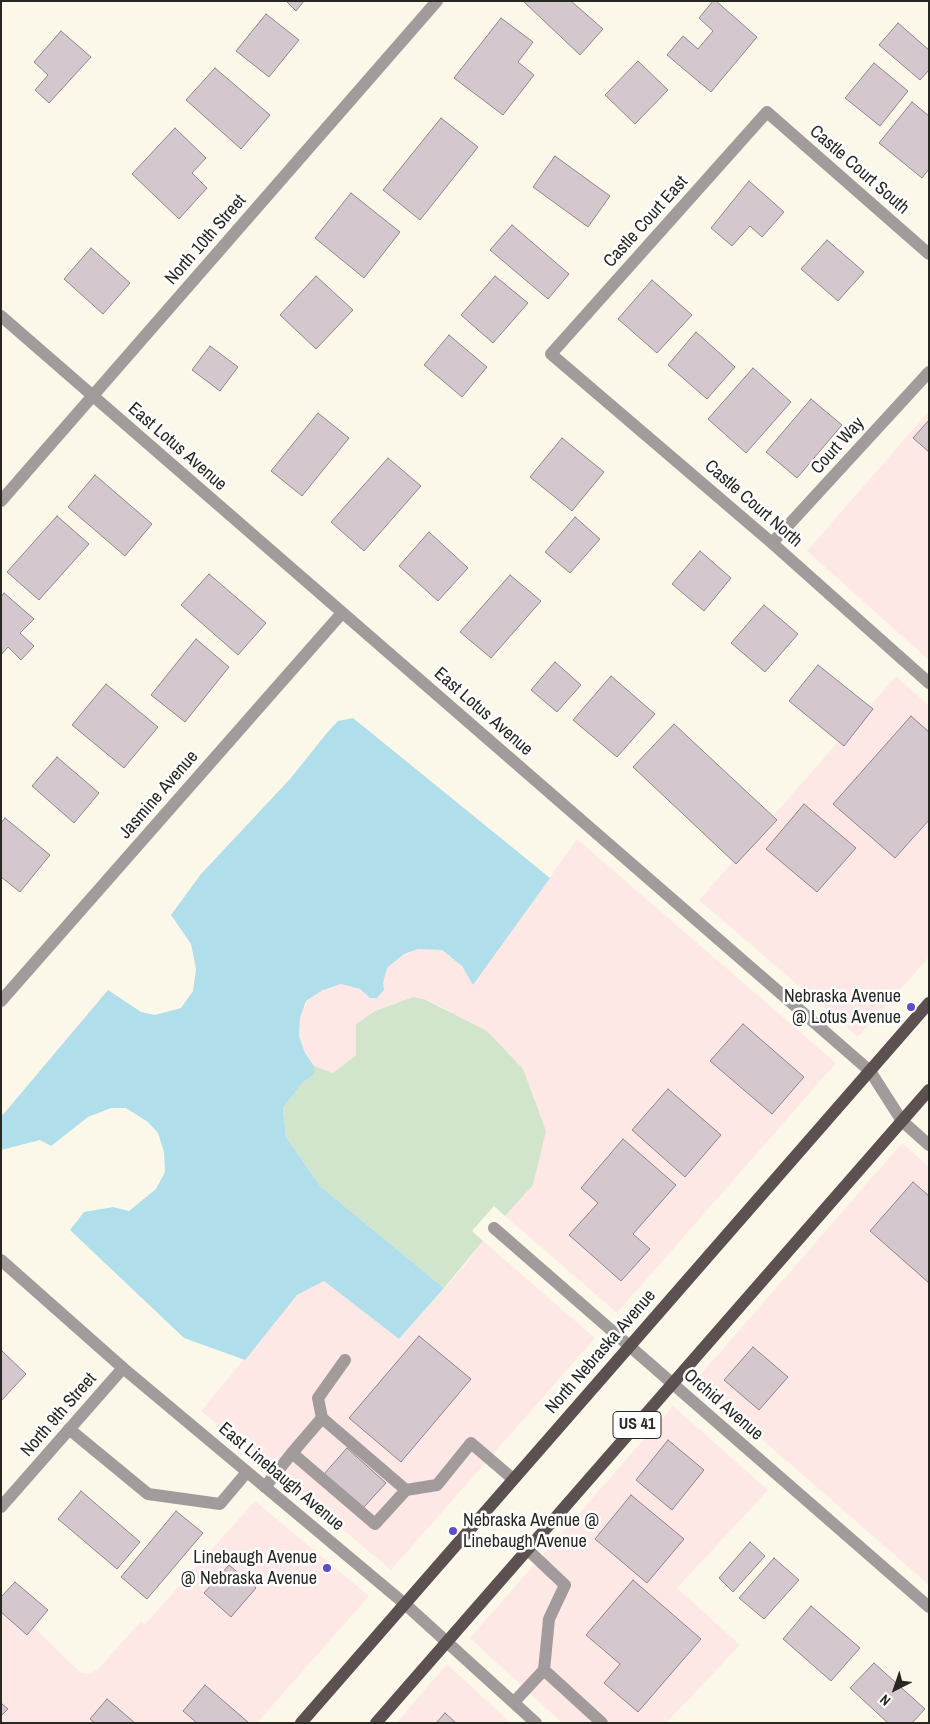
<!DOCTYPE html>
<style>
body{margin:0}
#map{position:relative;width:930px;height:1724px;overflow:hidden;background:#fbf8ea;font-family:"Archivo Narrow",sans-serif}
canvas{display:block}
.frame{position:absolute;inset:0;border:2px solid #282823;pointer-events:none}
.north{position:absolute;left:870px;top:1664px;width:50px;height:50px;-webkit-text-stroke:4px #fff;paint-order:stroke;rotate:221deg;font-size:14px;font-weight:700;line-height:20px;text-align:center;color:#282823}
.north::after{content:'';display:block;margin:auto;width:18px;height:22px;background:#282823;clip-path:polygon(50% 0,100% 100%,50% 72%,0 100%)}
</style>
<div id="map">
<canvas width="930" height="1724"></canvas>
<div class="frame"></div>
<div class="north">N</div>
</div>
<script>
const ctx = document.querySelector('canvas').getContext('2d');
ctx.lineJoin = 'round';
function fill(path, color) { ctx.fillStyle = color; ctx.fill(path, 'evenodd'); }
const shape = rows => new Path2D(rows.map(r => 'M' + r).join(''));
function strokePath(path, color, width, dash) { ctx.strokeStyle = color; ctx.lineWidth = width; ctx.lineCap = dash ? 'butt' : 'round'; ctx.setLineDash(dash || []); ctx.stroke(path); }
function drawText(font, color, halo, rows, align = 'center') {
  ctx.font = font + ' "Archivo Narrow",sans-serif'; ctx.lineWidth = 5; ctx.setLineDash([]); ctx.textBaseline = 'middle'; ctx.strokeStyle = halo; ctx.fillStyle = color; for (const [text, x, y, turn = 0] of rows) {
    ctx.save(); ctx.translate(x, y); ctx.rotate((+turn || 0) * Math.PI / 180); ctx.textAlign = isNaN(turn) ? turn : align; if (halo) ctx.strokeText(text, 0, 0); ctx.fillText(text, 0, 0); ctx.restore();
  }
}
const commercial = shape([
 [929,411,929,660,807,551],
 [896,676,929,706,929,957,858,1037,699,900],
 [577,839,836,1063,617,1313,505,1216,533,1185,450,1011,424,999,413,997,375,1011,356,1055,333,1073,314,1066,305,1053,299,1036,300,1018,307,1001,323,990,341,984,360,989,370,997,383,983,387,968,404,954,418,949,441,950,462,966,473,985],
 [902,1143,929,1167,929,1585,695,1381],
 [483,1241,595,1338,391,1570,201,1411,297,1295,324,1281,399,1339,465,1265],
 [673,1406,768,1490,677,1588,740,1645,666,1723,562,1723,470,1638],
 [255,1501,369,1596,257,1723,1,1723,1,1596,81,1673,90,1674,98,1669,141,1621,145,1624],
 [447,1664,511,1723,396,1723]
]);
const green = shape([
 [413,997,424,999,487,1031,523,1069,546,1131,533,1185,505,1216,494,1206,472,1231,483,1241,444,1288,321,1187,286,1137,283,1108,303,1082,314,1075,314,1066,333,1073,356,1055,356,1024,375,1011]
]);
const water = shape([
 [353,718,550,878,473,985,462,966,442,950,418,949,404,954,387,968,383,983,384,990,377,998,370,998,360,989,341,984,323,990,306,1001,300,1018,299,1036,305,1053,314,1066,314,1075,303,1082,283,1108,286,1137,321,1187,444,1288,399,1339,324,1281,297,1295,245,1360,184,1338,70,1230,84,1212,113,1207,129,1211,156,1189,165,1172,164,1152,158,1133,148,1122,126,1108,111,1108,88,1117,51,1146,40,1140,1,1150,1,1117,108,990,141,1012,155,1015,181,1008,193,991,196,969,191,944,171,915,201,874,290,779,326,734,338,721]
]);
const building = shape([
 [286,1,304,1,296,11,286,1],
 [523,1,571,1,603,29,580,55,523,1],
 [713,1,716,1,757,37,711,92,667,55,683,36,698,49,713,31,699,18,713,1],
 [266,14,299,40,269,77,236,51,266,14],
 [501,18,533,42,518,62,534,75,503,115,454,78,501,18],
 [898,23,929,50,929,70,920,80,879,45,898,23],
 [61,31,91,57,49,103,35,90,48,75,34,62,61,31],
 [638,61,668,90,635,124,605,95,638,61],
 [874,63,908,91,880,126,845,98,874,63],
 [215,68,270,115,241,149,186,100,215,68],
 [912,102,929,116,929,169,922,178,879,143,912,102],
 [441,118,478,147,420,220,383,190,441,118],
 [175,128,206,158,192,173,207,188,179,219,132,174,175,128],
 [555,156,610,196,588,227,533,187,555,156],
 [749,181,784,212,762,237,750,226,732,246,711,228,749,181],
 [351,193,400,232,364,278,315,238,351,193],
 [512,225,569,274,548,299,490,250,512,225],
 [827,240,864,272,838,301,801,269,827,240],
 [91,248,130,283,103,314,64,279,91,248],
 [316,276,353,310,316,349,280,315,316,276],
 [495,276,528,303,493,343,461,315,495,276],
 [652,280,692,315,657,353,618,319,652,280],
 [696,332,735,367,707,399,668,365,696,332],
 [449,335,487,367,462,397,424,365,449,335],
 [210,346,238,367,220,391,192,370,210,346],
 [753,368,791,402,746,453,708,419,753,368],
 [811,399,842,425,797,478,766,452,811,399],
 [318,413,349,438,302,496,271,471,318,413],
 [929,420,929,452,913,438,929,420],
 [562,438,604,472,572,511,530,477,562,438],
 [388,458,421,486,364,551,331,522,388,458],
 [95,475,152,524,125,556,68,507,95,475],
 [57,516,89,544,39,600,7,572,57,516],
 [575,517,600,539,570,573,545,552,575,517],
 [429,532,468,568,438,601,399,566,429,532],
 [700,551,731,578,704,611,672,584,700,551],
 [209,574,266,623,238,655,181,605,209,574],
 [510,575,541,601,491,658,460,632,510,575],
 [4,593,34,619,20,633,34,646,21,660,8,647,1,655,1,597,4,593],
 [764,605,798,634,765,672,731,643,764,605],
 [196,639,229,667,185,722,151,695,196,639],
 [555,662,581,685,557,712,531,690,555,662],
 [818,665,873,709,844,746,789,701,818,665],
 [611,676,655,714,617,757,573,720,611,676],
 [106,684,158,727,124,768,72,725,106,684],
 [911,716,929,732,929,820,895,858,833,804,911,716],
 [674,724,777,820,736,864,633,767,674,724],
 [57,757,99,793,74,823,32,786,57,757],
 [804,804,856,848,817,892,766,849,804,804],
 [5,818,50,855,20,892,1,877,1,823,5,818],
 [743,1024,804,1077,772,1114,710,1061,743,1024],
 [668,1089,721,1135,685,1177,632,1130,668,1089],
 [623,1139,676,1185,633,1234,650,1249,621,1281,569,1235,598,1203,581,1188,623,1139],
 [913,1182,929,1196,929,1283,870,1231,913,1182],
 [419,1336,471,1379,401,1462,349,1418,419,1336],
 [753,1347,788,1377,759,1410,724,1380,753,1347],
 [1,1350,26,1374,1,1401,1,1350],
 [668,1440,704,1470,672,1510,636,1480,668,1440],
 [347,1448,386,1483,363,1508,324,1474,347,1448],
 [81,1491,140,1542,117,1569,58,1519,81,1491],
 [631,1495,684,1539,647,1583,595,1539,631,1495],
 [176,1511,203,1533,147,1599,121,1577,176,1511],
 [750,1542,765,1556,733,1592,719,1578,750,1542],
 [774,1558,799,1580,764,1619,739,1598,774,1558],
 [229,1565,256,1588,231,1617,204,1593,229,1565],
 [633,1580,701,1639,638,1712,604,1683,620,1664,586,1635,633,1580],
 [15,1582,48,1610,27,1635,1,1612,1,1597,15,1582],
 [811,1606,860,1648,831,1681,783,1639,811,1606],
 [874,1663,925,1709,912,1723,888,1723,850,1688,874,1663],
 [205,1685,249,1723,197,1723,183,1711,205,1685],
 [107,1699,135,1723,95,1723,90,1719,107,1699],
 [1,1703,8,1709,1,1716,1,1703],
 [445,1713,456,1723,436,1723,445,1713]
]);
const service = shape([
 [322,1418,318,1398,345,1360],
 [69,1429,148,1494,220,1504,247,1472],
 [292,1453,322,1418,406,1490],
 [265,1487,292,1453,375,1524,406,1490,437,1485,471,1443,513,1479],
 [527,1549,565,1585,549,1619,544,1670],
 [514,1702,544,1670,602,1723]
]);
const minor = shape([
 [929,254,767,112,551,354,772,543,929,683],
 [1,316,870,1071,902,1121,929,1145],
 [1,501,437,1],
 [772,543,929,372],
 [1,1001,342,613],
 [494,1228,929,1607],
 [1,1507,123,1368]
]);
const tertiary = shape([
 [1,1260,123,1368,405,1604,536,1723]
]);
const primary = shape([
 [301,1723,929,1003],
 [376,1723,929,1090]
]);
const markers = [
 [911,1007,5,"#5d4ec7"],
 [453,1531,5,"#5d4ec7"],
 [327,1568,5,"#5d4ec7"]
];
const shields = [
 [637,1425,48]
];
const shieldNames = [
 ["US 41",637,1425]
];
const streetNames = [
 ["Castle Court South",859,170,41],
 ["Castle Court East",646,222,-48],
 ["North 10th Street",206,240,-49],
 ["Court Way",838,446,-48],
 ["East Lotus Avenue",177,447,41],
 ["Castle Court North",753,504,41],
 ["East Lotus Avenue",483,712,41],
 ["Jasmine Avenue",159,795,-49],
 ["North Nebraska Avenue",601,1352,-49],
 ["Orchid Avenue",723,1405,41],
 ["North 9th Street",59,1415,-49],
 ["East Linebaugh Avenue",281,1477,40]
];
const poiNames = [
 ["Nebraska Avenue",901,997],
 ["@ Lotus Avenue",901,1018],
 ["Nebraska Avenue @",463,1521,"left"],
 ["Linebaugh Avenue",463,1542,"left"],
 ["Linebaugh Avenue",317,1558],
 ["@ Nebraska Avenue",317,1579]
];
fill(commercial, '#fee8e6');
fill(green, '#d0e5cb');
fill(water, '#b1deeb');
fill(building, '#d5c7ce');
strokePath(building, '#91848a', 1);
strokePath(service, '#a29b9b', 12);
strokePath(minor, '#a29b9b', 12);
strokePath(tertiary, '#a29b9b', 12);
strokePath(primary, '#5c5051', 12);
for (const [x, y, r, color] of markers) { const dot = new Path2D(); dot.arc(x, y, r, 0, 2 * Math.PI); ctx.fillStyle = color; ctx.fill(dot); strokePath(dot, '#fff', 2); }
for (const [x, y, w] of shields) { const box = new Path2D(); box.roundRect(x - w / 2, y - 13.5, w, 27, 4); ctx.fillStyle = '#fff'; ctx.fill(box); strokePath(box, '#282823', 1); }
drawText('bold 16px', '#282823', null, shieldNames);
drawText('18px', '#282823', '#fff', streetNames);
drawText('18px', '#282823', '#fff', poiNames, 'right');
</script>
